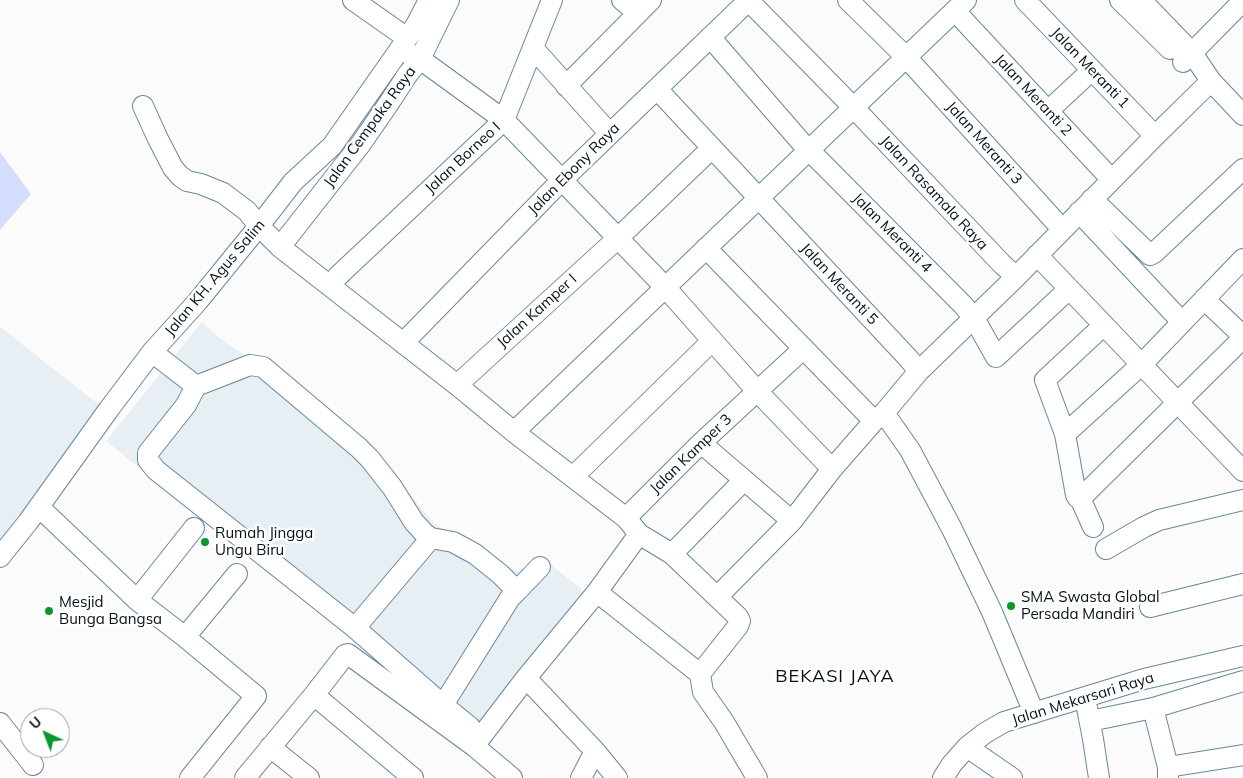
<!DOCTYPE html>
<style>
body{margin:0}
#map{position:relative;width:1243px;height:778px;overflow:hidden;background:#fbfbfb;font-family:Mulish,sans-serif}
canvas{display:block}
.north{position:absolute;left:20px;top:708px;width:50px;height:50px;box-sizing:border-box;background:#fff;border:1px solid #9b9fa2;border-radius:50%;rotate:317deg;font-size:14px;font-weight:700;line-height:20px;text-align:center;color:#051017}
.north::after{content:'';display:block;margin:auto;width:18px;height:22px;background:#08982f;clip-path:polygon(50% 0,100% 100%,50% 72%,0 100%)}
</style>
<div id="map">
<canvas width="1243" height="778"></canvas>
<div class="north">U</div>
</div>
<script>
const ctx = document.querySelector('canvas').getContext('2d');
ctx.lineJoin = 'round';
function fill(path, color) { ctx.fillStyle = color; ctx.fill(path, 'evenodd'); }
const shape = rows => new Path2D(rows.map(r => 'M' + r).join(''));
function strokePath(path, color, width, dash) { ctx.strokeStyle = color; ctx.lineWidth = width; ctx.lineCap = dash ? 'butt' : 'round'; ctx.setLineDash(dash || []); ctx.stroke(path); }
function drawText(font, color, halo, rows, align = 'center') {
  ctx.font = font + ' Mulish,sans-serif'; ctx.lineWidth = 5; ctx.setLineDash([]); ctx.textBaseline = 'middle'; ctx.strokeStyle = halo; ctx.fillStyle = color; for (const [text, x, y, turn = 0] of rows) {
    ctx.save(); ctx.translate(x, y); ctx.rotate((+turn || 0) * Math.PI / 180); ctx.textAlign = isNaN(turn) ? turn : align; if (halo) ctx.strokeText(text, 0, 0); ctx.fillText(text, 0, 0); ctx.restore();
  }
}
const built = shape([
 [202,322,218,337,362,437,434,523,517,571,545,560,585,592,474,735,106,441],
 [0,327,93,400,109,409,0,557]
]);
const green = shape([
 [0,152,31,194,0,230]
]);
const minor = shape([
 [353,0,407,38],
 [622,0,638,13],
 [748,0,853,107,1001,263,1016,277],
 [848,0,906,57,1062,229],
 [1025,0,1155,136],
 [1120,0,1170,49],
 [1141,0,1192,53,1211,81,1243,115],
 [955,11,1111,179],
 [710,37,801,142,963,305,974,318,996,357,1069,289],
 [533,48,610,134],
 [400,49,420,59,504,120,665,287,757,391,832,469],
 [1183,62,1243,1],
 [566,86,651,0],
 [657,89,908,358,919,371],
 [143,106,158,139,173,168,180,176,187,181,201,184,223,193,247,211,259,226,280,247,457,385,514,432,626,518,639,534,672,554,738,617,740,621,738,626,700,674,597,592],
 [1048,111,1092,70],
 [1092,199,1150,255,1154,253,1243,169],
 [1079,212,1182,322],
 [280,247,360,145,387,106,408,74,420,59,449,0],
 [706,248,874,421],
 [1037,255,1243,471],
 [330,286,338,276,504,120,552,0],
 [1204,299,1243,336],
 [1104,325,1045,380,1065,434,1076,495,1078,498,1080,498,1083,496,1243,338],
 [404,344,409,337,562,180,749,0],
 [152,352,196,386,186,405,148,453,148,460,156,470,355,628,443,705,470,727],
 [457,385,618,238,712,148],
 [196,386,250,365,263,367,359,448,370,459,392,487,414,522,425,534,431,538,453,542,475,554,500,574,517,591,510,598,443,705],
 [884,413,910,450,952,529,992,612,1034,713],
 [514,432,966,0],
 [1065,434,1142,364,1243,259],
 [701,443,792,521],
 [574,478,579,471,712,341],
 [1080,498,1093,527],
 [39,507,137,600,185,637,256,696,190,778],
 [626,518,701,443,803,349],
 [1106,549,1144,527,1159,520,1243,500],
 [672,554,744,480],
 [0,557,28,522,109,409,152,352,198,301,259,226,293,182,332,146,400,49,416,25,429,0],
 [517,591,540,567],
 [717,597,792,521,832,469,874,421,884,413,919,371,1016,277,1155,136,1211,81],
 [137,600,194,528],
 [1150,607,1243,584],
 [355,628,431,538],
 [185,637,237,574],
 [700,674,703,692,724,722,757,778],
 [526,678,595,751,617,778],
 [314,695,413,778],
 [1087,708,1093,739,1099,778],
 [1153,708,1168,767,1168,778],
 [1090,721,1153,708,1243,681],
 [0,723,33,765],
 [474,746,512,778],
 [270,747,309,778],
 [967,747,1012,778],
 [1168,767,1243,755],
 [245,778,314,695,345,655,348,654,474,746,526,678,597,592,639,534],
 [581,778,595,751],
 [943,778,952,764,967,747,985,733,1004,722,1144,679,1243,656]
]);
const markers = [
 [205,542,5,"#08982f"],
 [1011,606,5,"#08982f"],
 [49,611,5,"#08982f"]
];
const streetNames = [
 ["Jalan Meranti 1",1090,68,46],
 ["Jalan Meranti 2",1033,95,47],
 ["Jalan Cempaka Raya",370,127,-54],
 ["Jalan Meranti 3",984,143,48],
 ["Jalan Borneo I",463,158,-43],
 ["Jalan Ebony Raya",574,169,-45],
 ["Jalan Rasamala Raya",934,193,47],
 ["Jalan Meranti 4",892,233,45],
 ["Jalan KH. Agus Salim",215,278,-50],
 ["Jalan Meranti 5",839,284,47],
 ["Jalan Kamper I",537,311,-42],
 ["Jalan Kamper 3",691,454,-44],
 ["Jalan Mekarsari Raya",1083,699,-17]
];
const poiNames = [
 ["Rumah Jingga",215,533],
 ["Ungu Biru",215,550],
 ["SMA Swasta Global",1021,597],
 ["Persada Mandiri",1021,614],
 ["Mesjid",59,602],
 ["Bunga Bangsa",59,619]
];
const quarterNames = [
 ["BEKASI JAYA",835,677]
];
fill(built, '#e7eff5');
fill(green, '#d4ddfd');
strokePath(minor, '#68879c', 22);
strokePath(minor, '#fff', 20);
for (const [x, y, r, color] of markers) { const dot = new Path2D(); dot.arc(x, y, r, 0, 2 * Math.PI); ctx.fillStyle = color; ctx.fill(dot); strokePath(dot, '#fff', 2); }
drawText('15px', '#051017', '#fff', streetNames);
drawText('15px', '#051017', '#fff', poiNames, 'left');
ctx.letterSpacing = '1px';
drawText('18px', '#051017', '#fff', quarterNames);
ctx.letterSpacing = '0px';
</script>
